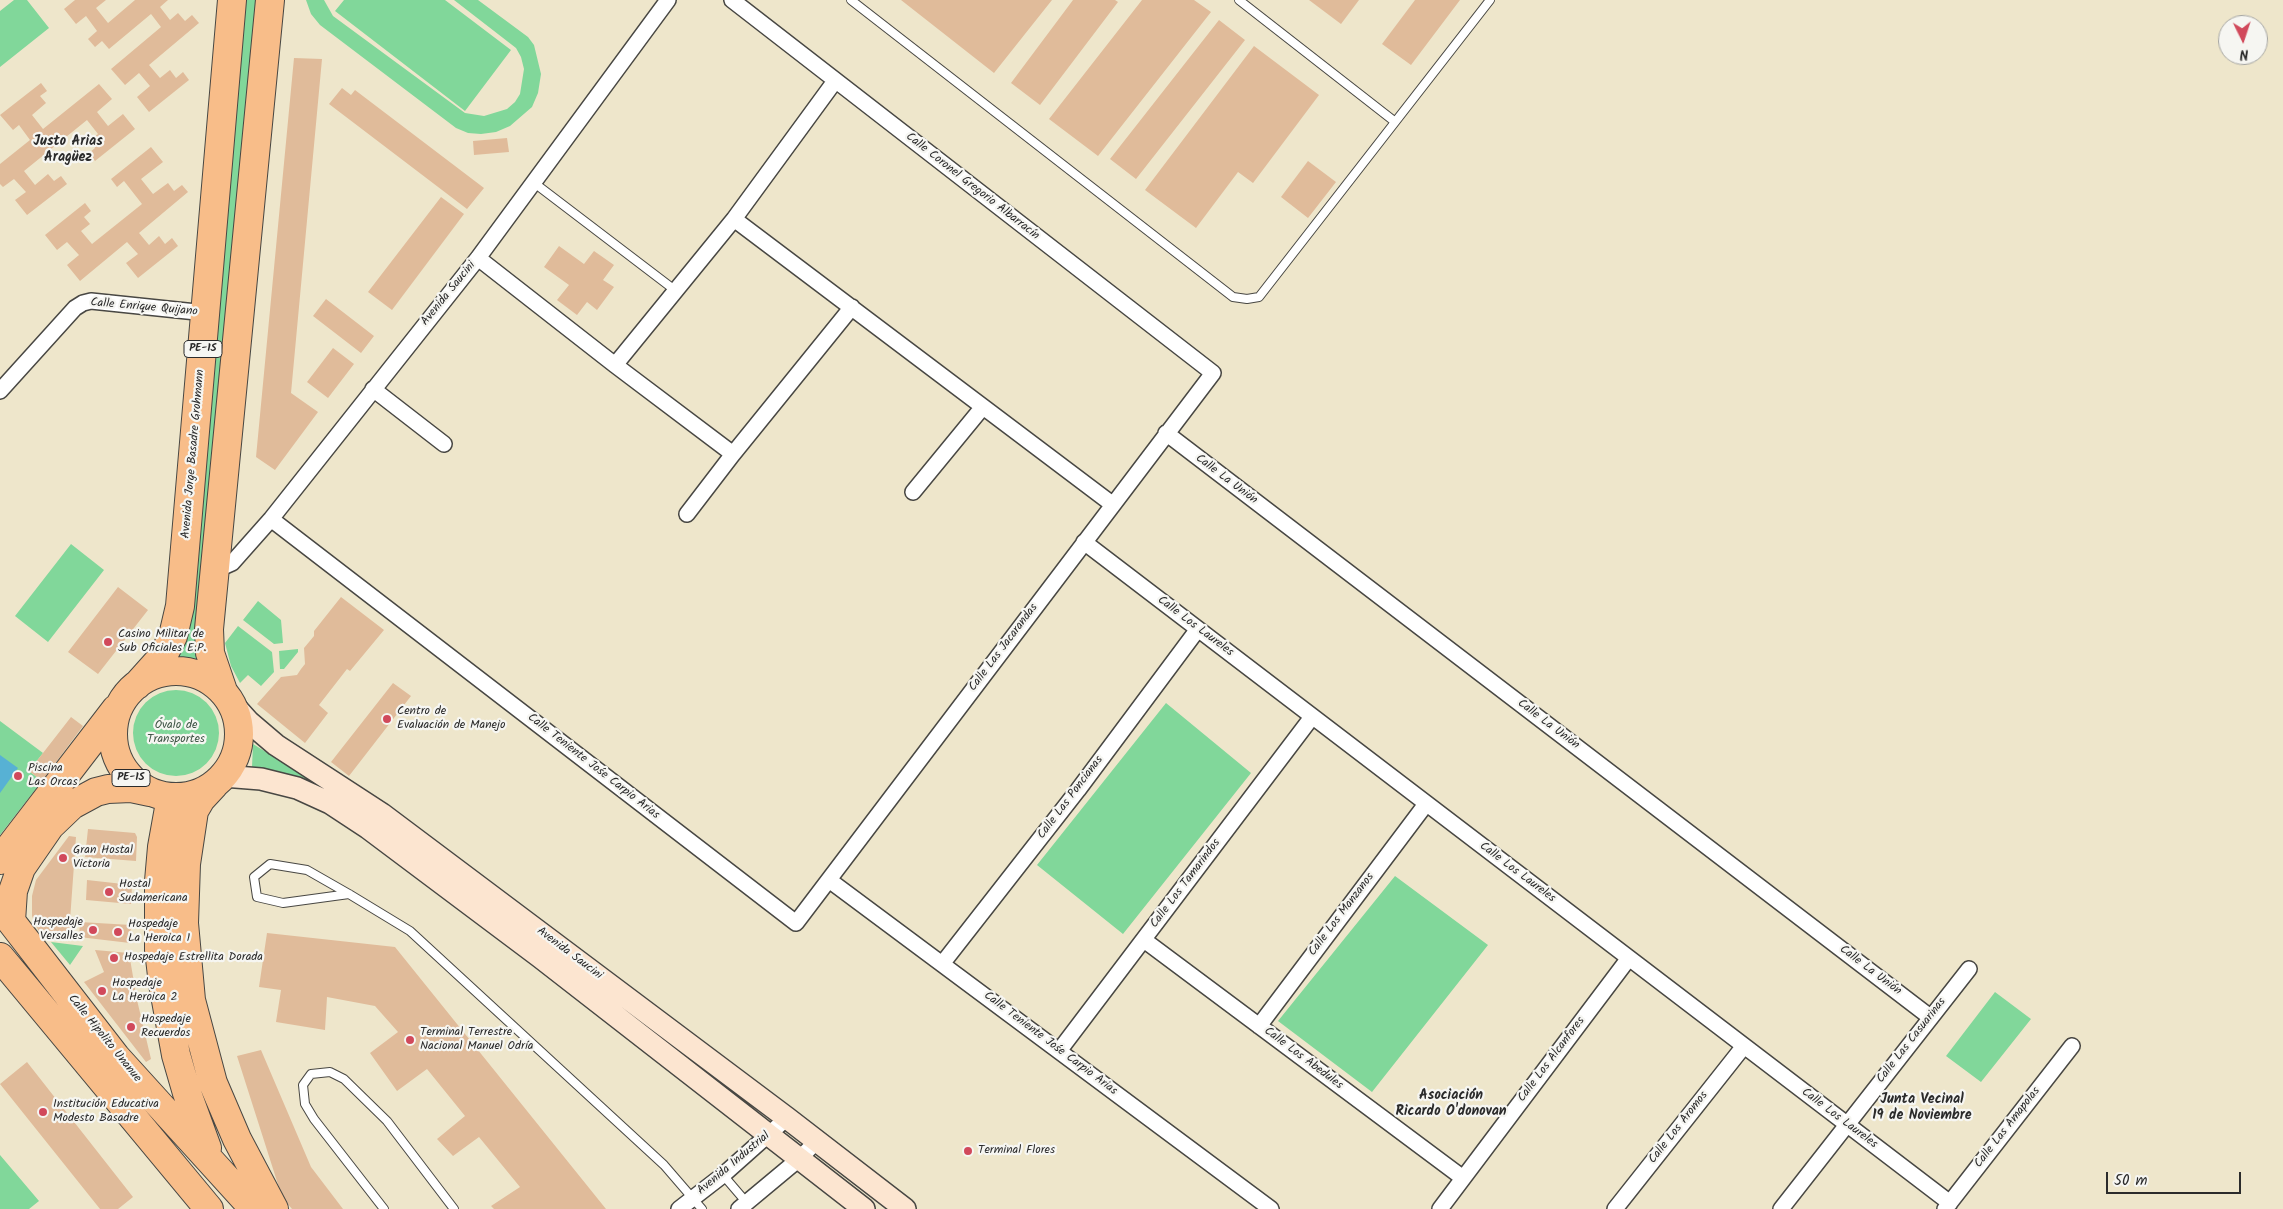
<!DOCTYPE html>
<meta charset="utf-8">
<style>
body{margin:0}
#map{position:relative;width:2283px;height:1209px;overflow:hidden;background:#eee6cb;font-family:Kalam,sans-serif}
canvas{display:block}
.north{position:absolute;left:2218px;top:15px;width:50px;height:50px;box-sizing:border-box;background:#f6f6f2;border:1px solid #a5a5a2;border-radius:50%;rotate:176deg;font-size:14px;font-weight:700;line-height:20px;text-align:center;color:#2b2b2b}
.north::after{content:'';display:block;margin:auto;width:18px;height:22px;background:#d1495b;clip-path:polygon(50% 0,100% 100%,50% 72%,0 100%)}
.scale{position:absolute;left:2106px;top:1172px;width:135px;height:22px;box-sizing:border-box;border:2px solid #2b2b2b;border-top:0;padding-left:6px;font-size:15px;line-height:18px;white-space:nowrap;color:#2b2b2b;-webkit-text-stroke:4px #f6f6f2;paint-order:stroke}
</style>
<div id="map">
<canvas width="2283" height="1209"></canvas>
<div class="north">N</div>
<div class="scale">50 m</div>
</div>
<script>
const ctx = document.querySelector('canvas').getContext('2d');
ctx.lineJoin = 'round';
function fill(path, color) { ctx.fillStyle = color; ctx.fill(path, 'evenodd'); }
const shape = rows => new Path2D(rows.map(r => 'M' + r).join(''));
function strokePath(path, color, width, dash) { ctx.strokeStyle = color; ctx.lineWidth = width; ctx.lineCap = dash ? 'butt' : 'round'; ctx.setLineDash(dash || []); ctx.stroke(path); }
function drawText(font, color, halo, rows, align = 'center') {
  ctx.font = font + ' Kalam,sans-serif'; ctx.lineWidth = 4.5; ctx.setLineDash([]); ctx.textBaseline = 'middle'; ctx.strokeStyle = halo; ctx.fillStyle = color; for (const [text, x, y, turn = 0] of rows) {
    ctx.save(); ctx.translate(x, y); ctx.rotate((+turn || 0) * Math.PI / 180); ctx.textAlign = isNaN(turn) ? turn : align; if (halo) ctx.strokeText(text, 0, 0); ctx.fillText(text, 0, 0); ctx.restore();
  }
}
const green = shape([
 [14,0,27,0,49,28,0,67,0,11],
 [243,0,260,0,202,568,195,649,198,664,171,661],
 [306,0,324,0,333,16,465,113,484,116,507,109,515,102,520,94,524,69,521,57,516,48,454,0,478,0,528,37,534,45,541,74,538,93,532,107,510,126,496,132,481,134,468,133,456,128,320,25,311,14],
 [344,0,445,0,511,50,465,111,335,11],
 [71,544,104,570,48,642,15,616],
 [258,601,281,620,283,643,274,644,243,620],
 [238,626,272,652,274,672,261,686,248,675,240,683,231,666,225,643],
 [298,649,298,652,284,669,280,669,279,651],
 '133 733a43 43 0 1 1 86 0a43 43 0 1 1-86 0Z',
 [1166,703,1251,773,1123,934,1037,865],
 [0,721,43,753,29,771,42,781,0,835],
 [253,744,336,795,308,782,276,771,252,767],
 [1395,876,1488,945,1372,1092,1278,1021],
 [51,942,83,946,70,965],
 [1995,992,2031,1019,1981,1082,1946,1056],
 [0,1155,39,1201,29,1209,0,1209]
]);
const water = shape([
 [0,755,18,768,0,793]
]);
const building = shape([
 [75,0,106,0,96,8,108,23,135,0,168,0,160,7,170,20,178,13,185,21,192,15,199,23,149,65,160,78,170,70,176,78,183,72,189,80,149,112,137,97,150,86,139,73,125,85,111,69,161,27,151,14,109,49,102,41,95,47,88,39,97,31,86,16,76,24,64,9],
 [901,0,1052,0,994,73],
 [1073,0,1115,0,1118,2,1040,105,1011,83],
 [1142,0,1194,0,1211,12,1098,156,1049,119],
 [1309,0,1359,0,1341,24],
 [1415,0,1460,0,1411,65,1382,44],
 [1219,20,1245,40,1136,179,1110,159],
 [1254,46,1319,95,1253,183,1238,172,1196,228,1145,190],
 [294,58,322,59,291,393,318,412,275,470,256,457],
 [41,83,47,91,40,96,46,103,32,115,43,129,99,84,112,99,97,112,108,126,123,114,135,129,95,161,89,153,95,148,90,140,98,134,87,120,24,171,35,185,48,174,54,181,61,176,67,184,27,215,15,200,26,192,14,179,3,187,0,184,0,164,30,140,19,125,13,130,0,115],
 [342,88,351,95,355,90,484,188,467,209,329,104],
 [507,138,509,152,474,155,473,141],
 [151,147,163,162,141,179,153,194,168,183,174,191,182,185,188,192,139,233,149,245,159,236,165,244,172,238,178,246,138,278,126,263,138,254,127,242,80,281,67,265,79,255,67,242,57,250,45,235,85,203,91,211,84,217,90,224,81,231,92,244,142,204,124,181,117,187,111,179],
 [1308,161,1336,182,1308,218,1281,197],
 [441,197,464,214,392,310,368,292],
 [559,246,584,264,594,251,614,265,603,280,614,287,597,310,587,302,577,315,557,300,569,285,544,267],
 [326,299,374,336,361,353,313,316],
 [333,348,354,364,328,398,307,382],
 [118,587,148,610,98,674,68,652],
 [341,597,384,630,350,671,347,669,319,705,328,713,305,743,257,704,281,677,297,675,301,669,305,664,304,648,314,636,314,631],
 [393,683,411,696,349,776,331,762],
 [71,717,83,726,42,781,29,771],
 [88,829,135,833,137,837,136,861,85,857],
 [69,836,76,837,69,934,39,932,32,916,32,896,36,880],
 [87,880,132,885,131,904,86,900],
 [80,922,131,925,130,943,79,937],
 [267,933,395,947,606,1209,494,1209,491,1206,520,1187,479,1137,453,1156,437,1139,465,1116,427,1069,397,1091,370,1053,398,1032,375,1006,327,997,325,1030,276,1022,281,990,259,987],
 [95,950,129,953,137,1000,151,1059,146,1062,84,982,104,972],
 [261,1050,311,1167,343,1209,292,1209,282,1197,237,1056],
 [27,1062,133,1197,118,1209,100,1209,0,1084]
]);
const lane = shape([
 [851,0,1233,297,1247,299,1259,297,1490,0],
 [1239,0,1394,121],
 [533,182,676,291],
 [349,894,283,903,257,897,254,877,270,864,307,870,349,894,410,931,664,1165,702,1209],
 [723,1175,747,1203],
 [384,1209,314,1119,305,1104,303,1085,311,1074,330,1072,344,1079,387,1121,454,1209]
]);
const street = shape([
 [734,219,1112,504],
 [478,258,615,365,733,454],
 [615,365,734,219,835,81],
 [373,389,444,444],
 [0,391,75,308,83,303,91,301,206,313],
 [1166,433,1930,1017],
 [913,492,982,408],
 [687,514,733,454,852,307],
 [271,519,796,923,1213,373,732,0],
 [1084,542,1950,1203],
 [214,571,232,563,271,519,478,258,668,0],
 [829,880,1271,1209],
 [1144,940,1463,1178],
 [942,964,1078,790,1198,629],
 [1259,1026,1426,804],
 [1059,1051,1312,717],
 [679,1209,723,1175,787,1118],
 [739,1209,799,1159,817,1141],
 [1440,1209,1629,958],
 [1615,1209,1744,1046],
 [1781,1209,1969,969],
 [1945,1209,2072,1046]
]);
const secondary = shape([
 [231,702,249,722,276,745,382,814,787,1118,905,1209],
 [223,776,261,779,297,788,330,803,368,828,540,957,864,1209]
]);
const highway = shape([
 '113 734a63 63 0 1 1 126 0a63 63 0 1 1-126 0Z',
 [137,685,163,656,173,636,180,606,232,0],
 [223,691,210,653,209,629,270,0],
 [214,785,201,799,194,811,186,864,184,923,191,1000,213,1083,237,1139,274,1209],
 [171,797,162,847,159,881,159,950,163,984,176,1055,187,1093,207,1148],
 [0,860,116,709],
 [0,907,116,1057,254,1209],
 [11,921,13,891,21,868,50,826,72,805,96,792,108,789,131,788,150,792],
 [0,957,209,1209]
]);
const markers = [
 [108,642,5,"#d1495b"],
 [387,719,5,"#d1495b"],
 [18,776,5,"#d1495b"],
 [63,858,5,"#d1495b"],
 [109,892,5,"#d1495b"],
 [93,930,5,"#d1495b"],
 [118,932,5,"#d1495b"],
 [114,958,5,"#d1495b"],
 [102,991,5,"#d1495b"],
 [131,1027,5,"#d1495b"],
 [410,1040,5,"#d1495b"],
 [43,1112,5,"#d1495b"],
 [968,1151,5,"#d1495b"]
];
const shields = [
 [203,349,38],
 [131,778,38]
];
const shieldNames = [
 ["PE-1S",203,349],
 ["PE-1S",131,778]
];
const streetNames = [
 ["Calle Coronel Gregorio Albarracín",972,187,38],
 ["Avenida Saucini",449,294,-51],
 ["Calle Enrique Quijano",144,308,5],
 ["Avenida Jorge Basadre Grohmann",194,454,-85],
 ["Calle La Unión",1226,480,37],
 ["Calle Los Laureles",1195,627,37],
 ["Calle Las Jacarandas",1004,648,-53],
 ["Calle La Unión",1548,725,37],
 ["Calle Teniente Jośe Carpio Arias",593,767,38],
 ["Calle Las Poncianas",1071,798,-53],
 ["Calle Los Laureles",1517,873,37],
 ["Calle Los Tamarindos",1186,884,-53],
 ["Calle Los Manzanos",1342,915,-53],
 ["Avenida Saucini",569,954,37],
 ["Calle La Unión",1870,971,37],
 ["Calle Hipolito Unanue",104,1039,51],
 ["Calle Las Casuarinas",1912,1041,-52],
 ["Calle Teniente Jośe Carpio Arias",1050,1044,37],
 ["Calle Los Abedules",1303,1059,37],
 ["Calle Los Alcanfores",1552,1060,-53],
 ["Calle Los Laureles",1839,1119,37],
 ["Calle Los Aromos",1679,1128,-52],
 ["Calle Las Amapolas",2008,1128,-52],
 ["Avenida Industrial",734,1164,-40]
];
const poiNames = [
 ["Casino Militar de",118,635],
 ["Sub Oficiales E.P.",118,649],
 ["Centro de",397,712],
 ["Evaluación de Manejo",397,726],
 ["Piscina",28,769],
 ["Las Orcas",28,783],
 ["Gran Hostal",73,851],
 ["Victoria",73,865],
 ["Hostal",119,885],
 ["Sudamericana",119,899],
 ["Hospedaje",83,923,"right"],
 ["Versalles",83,937,"right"],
 ["Hospedaje",128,925],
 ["La Heroica 1",128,939],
 ["Hospedaje Estrellita Dorada",124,958],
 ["Hospedaje",112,984],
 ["La Heroica 2",112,998],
 ["Hospedaje",141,1020],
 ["Recuerdos",141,1034],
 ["Terminal Terrestre",420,1033],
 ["Nacional Manuel Odría",420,1047],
 ["Institución Educativa",53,1105],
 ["Modesto Basadre",53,1119],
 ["Terminal Flores",978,1151]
];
const parkNames = [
 ["Óvalo de",176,726],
 ["Transportes",176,740]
];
const neighbourhoodNames = [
 ["Justo Arias",68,143],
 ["Aragüez",68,159],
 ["Asociación",1451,1097],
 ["Ricardo O'donovan",1451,1113],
 ["Junta Vecinal",1922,1101],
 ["19 de Noviembre",1922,1117]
];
fill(green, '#81d79a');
fill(water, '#57b1d4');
fill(building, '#e0bb9a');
strokePath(lane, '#484743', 10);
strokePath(street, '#484743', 18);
strokePath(secondary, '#484743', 24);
strokePath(highway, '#484743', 30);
strokePath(lane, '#fff', 8);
strokePath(street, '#fff', 15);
strokePath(secondary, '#fce5d0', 21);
strokePath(highway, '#f8bd89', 28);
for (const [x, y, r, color] of markers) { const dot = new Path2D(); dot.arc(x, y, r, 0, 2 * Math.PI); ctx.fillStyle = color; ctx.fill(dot); strokePath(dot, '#f6f6f2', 2); }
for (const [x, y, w] of shields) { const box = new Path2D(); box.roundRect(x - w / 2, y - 8.5, w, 17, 4); ctx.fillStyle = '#f6f6f2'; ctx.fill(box); strokePath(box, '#2b2b2b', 1); }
drawText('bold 11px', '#2b2b2b', null, shieldNames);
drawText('12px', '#2b2b2b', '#f6f6f2', streetNames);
drawText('12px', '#2b2b2b', '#f6f6f2', poiNames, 'left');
drawText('12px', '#405647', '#f6f6f2', parkNames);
drawText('bold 14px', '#2b2b2b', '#f6f6f2', neighbourhoodNames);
</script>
